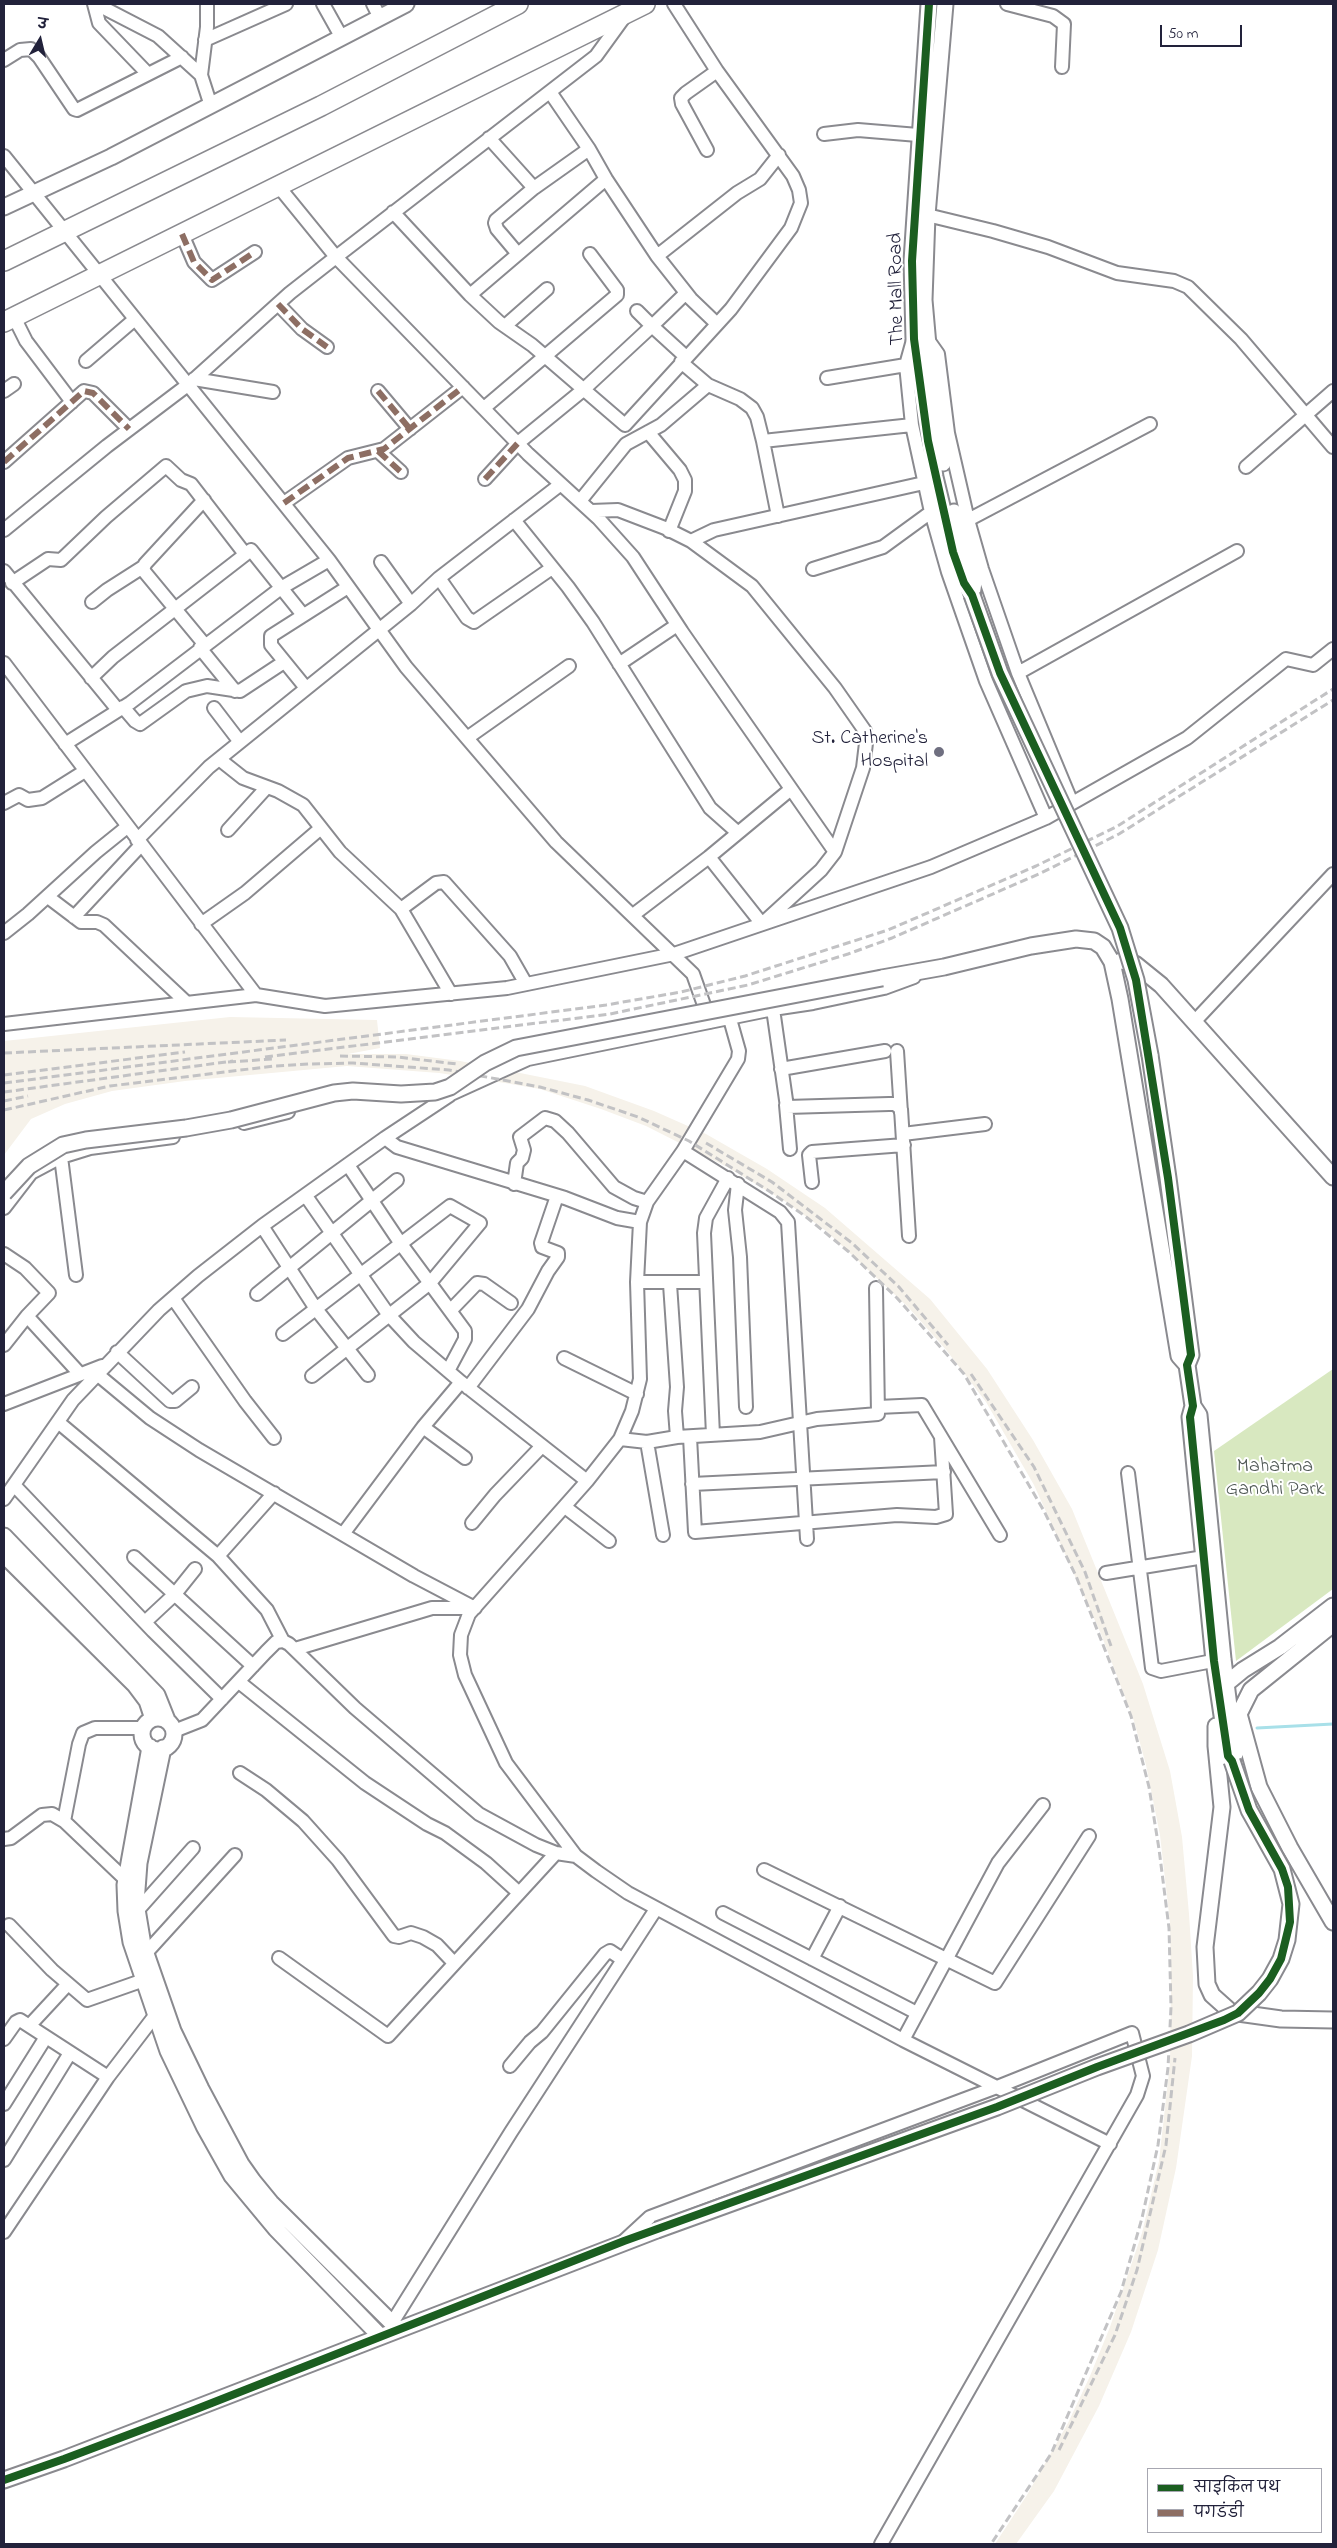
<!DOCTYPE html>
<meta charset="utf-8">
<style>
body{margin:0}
#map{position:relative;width:1337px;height:2548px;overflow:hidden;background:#fff;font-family:"Indie Flower","Playpen Sans Deva",sans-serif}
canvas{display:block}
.frame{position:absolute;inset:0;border:5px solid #22223b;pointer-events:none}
.legend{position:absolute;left:1147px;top:2468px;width:175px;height:65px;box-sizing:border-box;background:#fff;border:1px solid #a7a7b1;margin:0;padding:6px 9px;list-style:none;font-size:15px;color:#22223b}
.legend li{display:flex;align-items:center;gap:10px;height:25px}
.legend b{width:25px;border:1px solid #a7a7b1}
.north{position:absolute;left:15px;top:15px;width:50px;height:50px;-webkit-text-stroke:4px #fff;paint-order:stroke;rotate:9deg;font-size:14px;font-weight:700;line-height:20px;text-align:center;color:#22223b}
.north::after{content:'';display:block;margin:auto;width:18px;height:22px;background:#22223b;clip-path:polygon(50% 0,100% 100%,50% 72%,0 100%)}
.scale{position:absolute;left:1160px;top:25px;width:82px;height:22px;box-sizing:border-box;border:2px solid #22223b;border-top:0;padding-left:6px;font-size:15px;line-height:18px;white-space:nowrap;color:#22223b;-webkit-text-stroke:4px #fff;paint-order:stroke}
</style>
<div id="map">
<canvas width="1337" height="2548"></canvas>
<div class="frame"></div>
<ul class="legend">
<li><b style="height:6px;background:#1b5e20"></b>साइकिल पथ</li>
<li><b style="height:6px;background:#8d6e63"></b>पगडंडी</li>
</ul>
<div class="north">उ</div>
<div class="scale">50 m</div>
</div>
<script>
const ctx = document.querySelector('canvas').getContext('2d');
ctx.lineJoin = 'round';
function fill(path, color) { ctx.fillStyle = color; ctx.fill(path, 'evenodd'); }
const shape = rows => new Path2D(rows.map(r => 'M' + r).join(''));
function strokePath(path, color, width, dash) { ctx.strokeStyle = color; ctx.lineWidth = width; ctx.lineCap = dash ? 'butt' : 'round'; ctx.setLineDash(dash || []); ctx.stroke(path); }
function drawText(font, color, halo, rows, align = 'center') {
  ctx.font = font + ' "Indie Flower",sans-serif'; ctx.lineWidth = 4; ctx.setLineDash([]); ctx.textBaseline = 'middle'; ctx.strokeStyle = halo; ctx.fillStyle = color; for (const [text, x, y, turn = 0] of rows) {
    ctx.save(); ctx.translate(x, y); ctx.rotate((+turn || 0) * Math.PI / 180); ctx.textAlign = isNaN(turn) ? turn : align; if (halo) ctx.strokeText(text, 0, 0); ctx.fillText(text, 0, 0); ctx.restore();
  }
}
const built = shape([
 [230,1017,377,1020,380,1048,348,1054,406,1054,460,1061,585,1086,654,1111,706,1134,767,1169,825,1208,930,1299,987,1369,1033,1440,1072,1509,1143,1684,1170,1771,1182,1837,1189,1914,1193,1976,1192,2056,1176,2168,1158,2250,1131,2332,1099,2406,1054,2491,1016,2544,995,2544,1027,2495,1068,2423,1090,2376,1110,2327,1142,2233,1159,2161,1170,2063,1171,1989,1170,1923,1160,1835,1146,1765,1134,1721,1101,1634,1034,1485,986,1402,947,1351,908,1307,826,1231,786,1202,727,1167,646,1126,601,1109,540,1089,505,1083,439,1073,347,1066,185,1081,112,1091,65,1104,31,1119,4,1155,4,1041]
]);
const green = shape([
 [1333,1369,1333,1589,1236,1661,1214,1451]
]);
const stream = shape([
 [1257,1728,1333,1724]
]);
const minor = shape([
 [94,4,99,23,148,74],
 [96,4,158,36,201,75,211,106],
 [323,4,342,38],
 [373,4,380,18],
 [1007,4,1053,16,1064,24,1062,67],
 [205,40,286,4],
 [4,60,20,50,31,49,39,57,74,109,77,110,182,57],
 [201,75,207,27,207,4],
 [550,92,589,149,606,179,657,256,691,299,716,323],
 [824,134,858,130,918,135],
 [489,138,534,188],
 [707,150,682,104,681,98,686,93,717,71],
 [4,156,329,560,406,667,556,842,693,974,710,1022],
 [279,187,336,257,528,454,598,518,633,557,682,632,835,852,821,870,762,924,709,857],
 [393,212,470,295,499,322,532,345,625,425,731,309,791,228,801,203,799,190,793,176,717,71,674,4],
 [927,215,993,231,1048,247,1117,273,1174,281,1188,287,1241,339,1333,447],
 [182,234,194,262,212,280,255,252],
 [518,254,497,229,495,223,496,220,534,188,589,149],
 [657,256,737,193,760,179,779,155],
 [470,295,606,179],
 [278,304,302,329,327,347],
 [637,311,652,326,686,293],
 [14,317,26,341,72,402],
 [505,326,547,289],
 [926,337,938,354,948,433,968,520,982,569,1018,673,1072,803],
 [913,340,906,365,912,425,931,512,948,572,986,681,1046,818],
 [86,361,135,319],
 [681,362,708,385,740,399,752,408,757,417,763,441,778,516],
 [827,378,906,365],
 [194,379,273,392],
 [4,391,14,384],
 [378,391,410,429],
 [484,408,617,295,617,290,590,254],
 [648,432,680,470,685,480,685,491,669,531],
 [763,441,912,425],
 [378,451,401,472],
 [4,462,84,391,93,393,129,429],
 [1246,467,1333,391],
 [485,479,518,443,583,390,652,326,686,357],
 [204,500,145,564,143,570,205,645],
 [580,501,626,444,661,425,708,385],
 [284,503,348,458,384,449,463,387],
 [591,511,618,510,665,528,691,541,729,569,752,586,835,688,865,731,866,743,863,768,835,852],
 [514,520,568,587,593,622,710,808,737,832],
 [968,520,1150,424],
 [4,530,107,446,189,384,290,293,336,257,596,56,625,16],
 [691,541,714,530,924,483],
 [381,562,411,604],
 [813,569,883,547,931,512],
 [4,571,118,710],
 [439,578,467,618,474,622,552,568],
 [12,583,48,559,61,560,106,517,166,466,181,480,191,484,245,554],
 [92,602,107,590,143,567],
 [200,648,235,691],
 [4,663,256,995],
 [619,664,677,625],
 [1018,673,1237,551],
 [91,678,113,657,251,550,303,615],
 [306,688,271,645,271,636,348,587],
 [123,707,135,721,140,724,186,691,207,686,240,691,284,662],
 [214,708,240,742],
 [467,738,569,666],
 [65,744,130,703,281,588,329,560],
 [219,759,243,778,278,791,303,805,340,852,401,909,451,994],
 [4,803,19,795,28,800,42,798,85,771],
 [228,830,267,787],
 [137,840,209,767,411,604,439,578,561,484],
 [48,897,81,922,97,922,104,925,187,1003],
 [401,909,436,883,444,882,510,956,526,984],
 [633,915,709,857,791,789],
 [74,917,141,845],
 [201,924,245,893,321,828],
 [4,933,28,914,96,852,127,827],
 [773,1009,787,1107,889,1104,895,1104,901,1109,909,1236],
 [730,1019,739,1051,738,1059,683,1151,647,1202,640,1222,637,1282,640,1379,632,1411,620,1439,587,1481,469,1614,461,1635,460,1655,465,1675,506,1763,576,1856,596,1871,628,1893,903,2040,1110,2144],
 [1195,1021,1333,874],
 [4,1024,256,995,325,1006,507,988,674,954,931,867,1046,818,1187,738,1286,659,1313,665,1333,649],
 [897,1051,901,1113],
 [781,1069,885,1051],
 [441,1096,451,1094,528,1059,773,1009,813,1003,884,988,914,977],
 [786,1105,790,1149],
 [244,1123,288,1112],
 [903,1134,985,1124],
 [385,1138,397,1147,565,1198,617,1218,640,1222],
 [683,1151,780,1212,788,1222,807,1539],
 [61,1157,76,1275],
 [348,1165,401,1244,465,1331,465,1339,448,1371],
 [812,1182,809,1155,812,1152,904,1145],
 [514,1184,517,1163,522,1158,524,1150,520,1137,545,1118,555,1121,568,1133,614,1187,634,1198,647,1202],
 [738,1184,735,1210,740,1257,746,1407],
 [306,1196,388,1314,414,1342,461,1382,587,1481],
 [4,1208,31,1173,61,1157,90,1148,173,1137],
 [262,1226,316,1309,368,1375],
 [4,1254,25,1268,49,1293,27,1316,4,1345],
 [637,1282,706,1282],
 [670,1284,677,1387,675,1411,677,1437],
 [257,1294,397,1180],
 [173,1298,245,1401,274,1438],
 [451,1310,477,1283,484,1284,511,1303],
 [27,1316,80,1374],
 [283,1334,450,1206,480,1223,430,1283,312,1376],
 [117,1352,170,1401,175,1401,192,1387],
 [564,1358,637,1394],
 [97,1374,150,1418,199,1450,414,1576,475,1608],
 [468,1388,528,1309,548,1271,558,1257,558,1253,542,1247,541,1243,557,1196],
 [4,1404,102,1366],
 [878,1407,922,1405,1000,1535],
 [58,1422,218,1556,267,1610,283,1641],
 [423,1427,465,1458],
 [713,1435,704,1233,706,1218,728,1178],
 [690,1437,695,1532,897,1515,936,1517,946,1514,941,1437],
 [620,1439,647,1442,677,1437,760,1432,817,1419,878,1414,876,1288],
 [647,1442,663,1535],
 [1128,1473,1152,1668,1161,1671,1223,1659],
 [692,1484,944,1472],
 [14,1485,153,1631,222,1699],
 [4,1499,73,1400,159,1310,198,1276,262,1226,385,1138,450,1095],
 [565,1507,609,1541],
 [472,1523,495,1495,542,1446],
 [343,1534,423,1427,461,1382],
 [218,1556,274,1493],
 [134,1557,253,1666],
 [1106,1573,1204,1557],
 [145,1622,175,1594,195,1569],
 [295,1649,432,1608,472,1608],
 [239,1682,365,1783,427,1824,445,1833,486,1863,518,1892],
 [174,1731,202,1720,266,1652,276,1642,283,1641,289,1644,355,1708,479,1814,536,1845,556,1853,576,1856],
 [240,1773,266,1790,303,1821,338,1860,394,1936,399,1937,411,1933,423,1937,437,1945,454,1963],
 [64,1821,79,1744,83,1733,95,1728,143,1728],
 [4,1839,11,1838,42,1815,52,1814,64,1821,126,1880],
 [764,1870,995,1983,1089,1836],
 [137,1911,193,1848],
 [723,1913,917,2013],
 [9,1925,52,1970,87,2000,144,1980],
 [146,1953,235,1855],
 [279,1958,388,2036,556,1853],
 [812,1959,840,1906],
 [30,2025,68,1984],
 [4,2039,16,2022,20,2020,108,2077],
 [903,2040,998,1863,1043,1805],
 [510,2066,530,2042,542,2032,605,1954,610,1951,622,1959],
 [4,2104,46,2037],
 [4,2160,70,2053],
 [4,2232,108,2077,160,2009],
 [624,2241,650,2217,997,2087,1132,2033,1143,2076,1137,2095,881,2544],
 [392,2323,511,2132,656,1909]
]);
const tertiary = shape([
 [929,4,912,261,914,339,935,477,953,552,964,583,972,595],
 [4,207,111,157,406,4],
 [943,463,933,402,924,300,927,215,945,4],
 [954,512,974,582,972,595],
 [1121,961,1135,964,1161,985,1333,1177],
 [882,978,944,967,1031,946,1076,939,1094,941,1103,947,1112,962,1120,999,1179,1356,1187,1365],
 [1150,1055,1168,1178,1191,1355,1187,1365,1193,1406,1190,1417,1214,1661,1228,1756,1232,1761,1235,1754,1223,1659,1199,1415,1193,1406],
 [4,1536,157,1695,167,1720],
 [4,1555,135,1685,147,1701,153,1719],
 [1333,1624,1251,1690,1239,1714,1259,1787,1290,1848,1333,1922],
 [1219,1686,1226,1684,1243,1670,1280,1647,1333,1606],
 '142 1734a16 16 0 1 1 32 0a16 16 0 1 1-32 0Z',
 [1216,1726,1216,1746,1222,1807,1205,1947,1207,1984,1212,1995,1231,2012,1281,2019,1333,2020],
 [150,1747,125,1885,126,1911,131,1942,168,2051,204,2126,232,2176,276,2229,380,2336],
 [163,1748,139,1863,136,1903,143,1945,173,2031,201,2089,241,2164,253,2181,271,2203,398,2329],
 [4,2480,64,2459,657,2230]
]);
const primary = shape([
 [4,261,321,106,518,4],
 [4,322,645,4]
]);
const rail = shape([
 [4,1053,286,1040],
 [340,1056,397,1057,457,1064],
 [265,1057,610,1014,748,985,848,954,892,938,1041,873,1119,834,1333,700],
 [228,1062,273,1059],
 [4,1075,185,1052],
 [4,1083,606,1005,681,992,745,976,888,930,1036,866,1116,827,1333,689],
 [4,1092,233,1061],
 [4,1101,28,1096],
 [4,1110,110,1086,274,1066,309,1064,353,1063,449,1070,540,1087,588,1100,638,1117,689,1141,769,1191,805,1216,849,1252,897,1298,964,1374,1044,1511,1076,1576,1131,1716,1149,1787,1159,1849,1169,1928,1171,2007,1168,2068,1158,2145,1142,2218,1121,2292,1051,2454,991,2544],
 [706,1143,772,1182,852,1243,899,1287,948,1345],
 [971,1374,1034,1467,1085,1572,1111,1646],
 [1059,2450,1115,2335,1137,2270,1166,2145,1175,2058]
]);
const tertiaryBridge = shape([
 [972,595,1000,673,1120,928,1136,980,1150,1055],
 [4,1193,29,1166,63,1145,86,1140,186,1128,231,1120,334,1093,353,1091,401,1094,435,1092,450,1087,485,1063,516,1048,882,978],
 [657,2230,997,2107,1097,2067,1189,2034,1238,2013,1259,1993,1270,1979,1281,1959,1287,1940,1291,1904,1282,1869,1249,1810,1232,1761]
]);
const quiet = shape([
 [182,234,194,262,212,280,255,252],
 [278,304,302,329,327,347],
 [378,391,410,429],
 [378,451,401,472],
 [4,462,84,391,93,393,129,429],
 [485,479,518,443],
 [284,503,348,458,384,449,463,387]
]);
const cycleway = shape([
 [4,2480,64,2459,194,2410,624,2241,997,2107,1097,2067,1224,2020,1238,2013,1259,1993,1270,1979,1281,1959,1290,1922,1288,1887,1282,1869,1249,1810,1232,1761,1228,1756,1214,1661,1190,1417,1193,1406,1187,1365,1191,1355,1168,1178,1136,980,1120,928,1000,673,972,595,964,583,953,552,928,441,914,339,912,261,929,4]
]);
const markers = [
 [939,752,6,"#6f6f80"]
];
const streetNames = [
 ["The Mall Road",898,289,-91]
];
const poiNames = [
 ["St. Catherine's",928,740],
 ["Hospital",928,763]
];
const parkNames = [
 ["Mahatma",1275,1468],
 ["Gandhi Park",1275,1491]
];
fill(built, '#f6f2ea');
fill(green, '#d8e8c0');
strokePath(stream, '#a8e0e9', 3);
strokePath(minor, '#8a8a8f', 16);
strokePath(tertiary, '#8a8a8f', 19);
strokePath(primary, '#8a8a8f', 22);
strokePath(minor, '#fff', 12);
strokePath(tertiary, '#fff', 15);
strokePath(primary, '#fff', 19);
strokePath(rail, '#c2c2c4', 3, [8, 4]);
strokePath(tertiaryBridge, '#8a8a8f', 19, []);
strokePath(tertiaryBridge, '#fff', 15);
strokePath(quiet, '#8d6e63', 6, [12, 6]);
strokePath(cycleway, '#1b5e20', 8);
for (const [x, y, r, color] of markers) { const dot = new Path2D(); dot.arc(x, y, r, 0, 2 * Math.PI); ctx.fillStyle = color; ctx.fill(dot); strokePath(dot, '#fff', 2); }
drawText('20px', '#22223b', '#fff', streetNames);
drawText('20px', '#22223b', '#fff', poiNames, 'right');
drawText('20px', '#4f5854', '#fff', parkNames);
</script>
